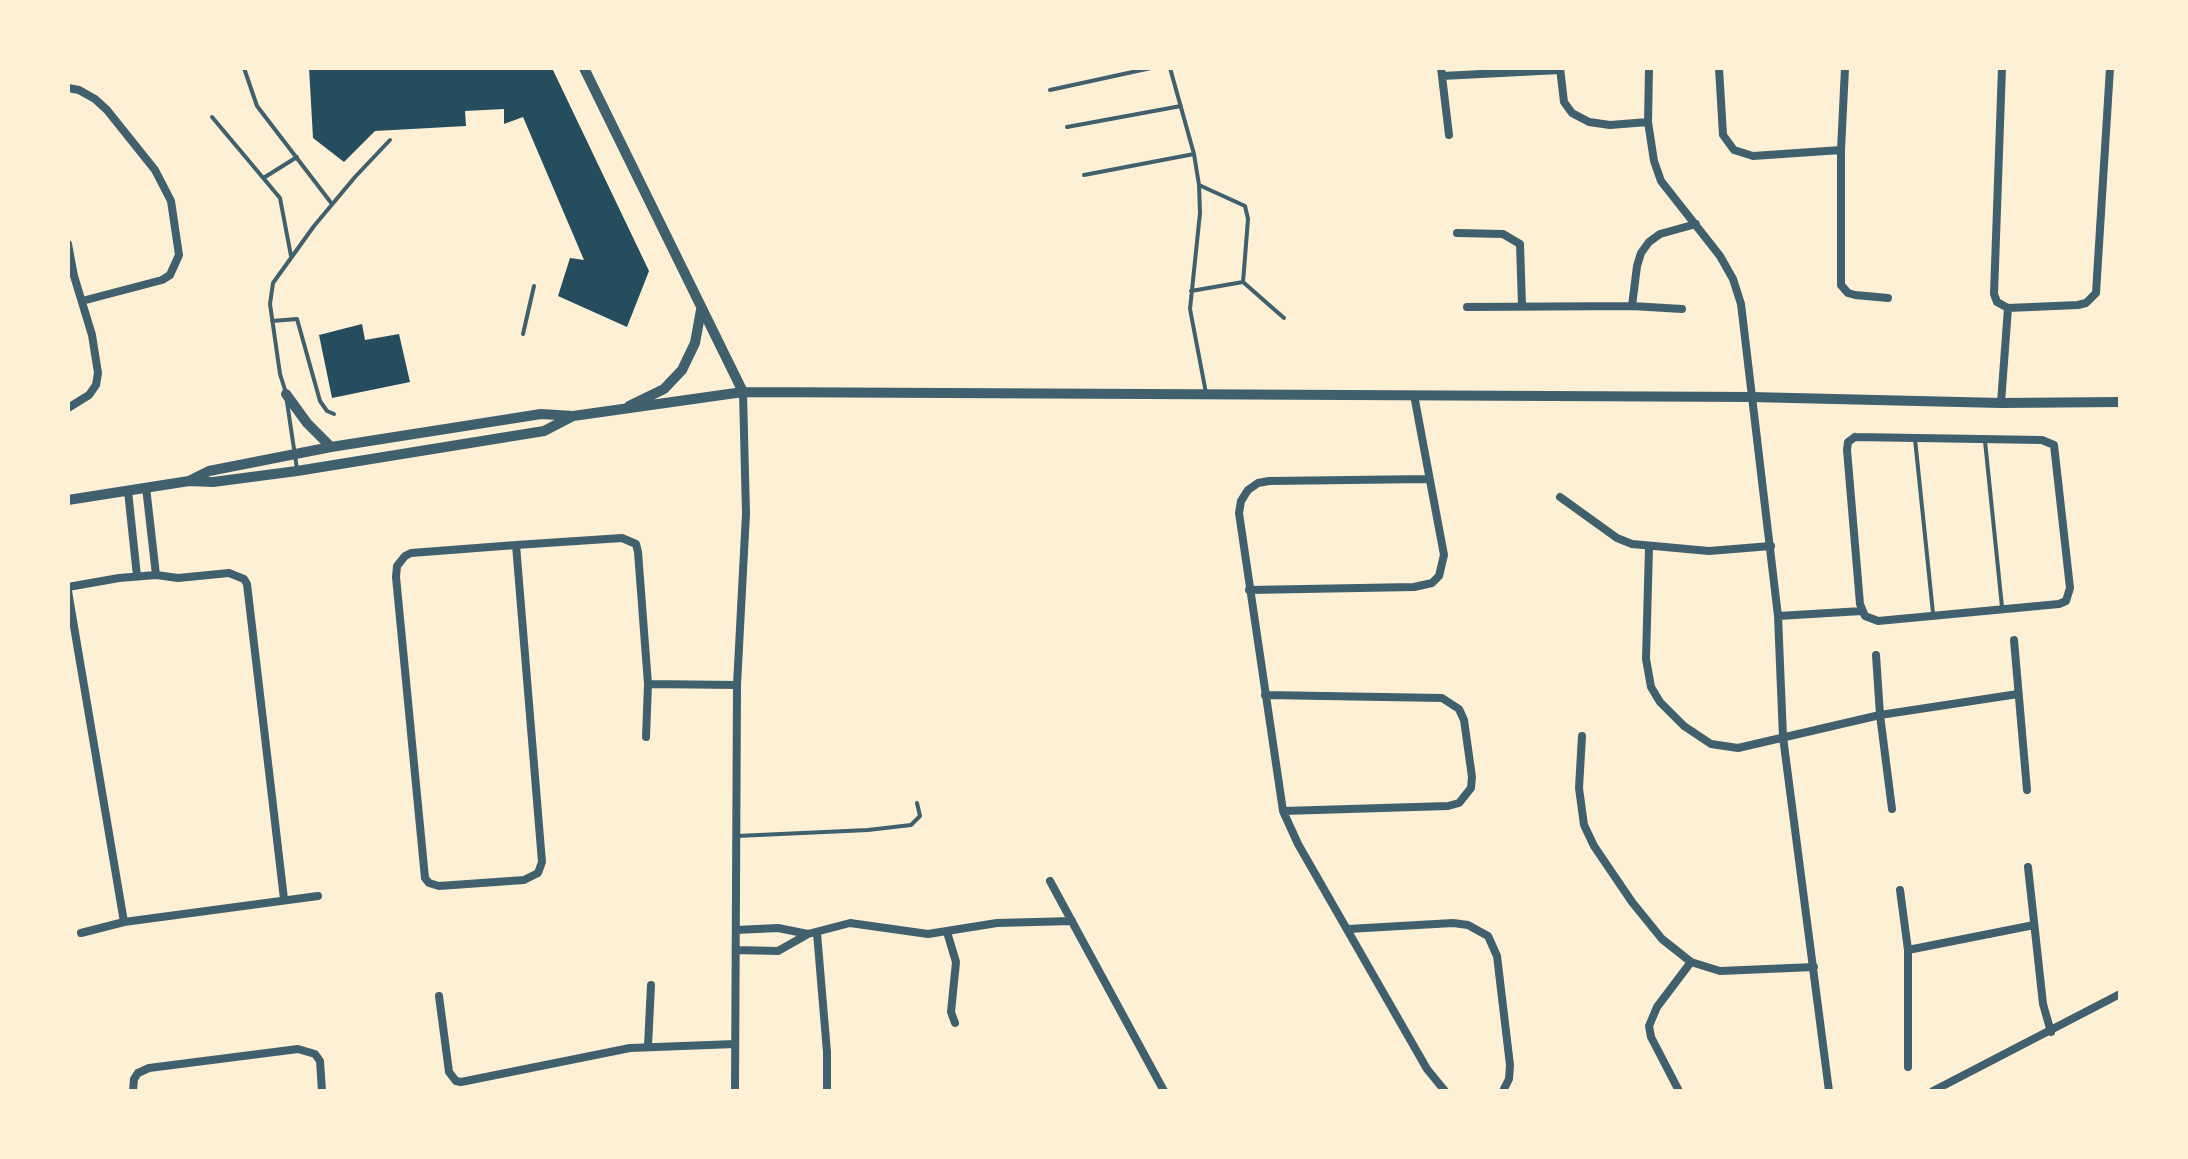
<!DOCTYPE html>
<style>
body{margin:0}
#map{position:relative;width:2188px;height:1159px;overflow:hidden;background:#fdf0d5;font-family:Montserrat,sans-serif}
canvas{display:block}
.frame{position:absolute;inset:0;border:70px solid #fdf0d5;pointer-events:none}
</style>
<div id="map">
<canvas width="2188" height="1159"></canvas>
<div class="frame"></div>
</div>
<script>
const ctx = document.querySelector('canvas').getContext('2d');
ctx.lineJoin = 'round';
function fill(path, color) { ctx.fillStyle = color; ctx.fill(path, 'evenodd'); }
const shape = rows => new Path2D(rows.map(r => 'M' + r).join(''));
function strokePath(path, color, width, dash) { ctx.strokeStyle = color; ctx.lineWidth = width; ctx.lineCap = dash ? 'butt' : 'round'; ctx.setLineDash(dash || []); ctx.stroke(path); }
const building = shape([
 [309,68,552,68,649,271,627,327,558,296,570,258,584,260,523,117,504,124,504,109,465,111,466,126,375,131,344,162,313,138],
 [362,324,365,340,399,334,410,382,332,398,319,335]
]);
const service = shape([
 [244,68,257,106,332,204],
 [1170,68,1194,154,1199,185,1200,213,1190,309,1206,393],
 [1050,90,1151,68],
 [212,117,280,198,291,256],
 [1067,127,1181,106],
 [1084,175,1194,154],
 [265,177,297,157],
 [1243,282,1284,318],
 [1191,291,1243,282,1244,270,1248,219,1245,206,1199,185],
 [272,321,297,319,320,401,327,411,334,414],
 [523,334,534,286],
 [286,393,280,374,270,304,273,283,314,226,355,177,390,140],
 [287,402,297,469],
 [1915,439,1933,613],
 [1985,441,2002,607],
 [737,836,868,830,911,825,920,816,917,803]
]);
const minor = shape([
 [1441,68,1449,135],
 [1560,68,1564,102,1572,113,1589,122,1610,125,1648,122],
 [1649,68,1648,122,1654,161,1661,181,1720,256,1733,279,1741,304,1778,616,1783,737,1829,1091],
 [1719,68,1723,135,1734,150,1753,156,1841,150],
 [1845,68,1841,150,1841,285,1848,293,1855,295,1888,298],
 [2002,68,1994,294,1997,302,2008,308,2078,305,2086,303,2096,293,2110,68],
 [1442,76,1560,70],
 [68,88,79,90,95,99,107,110,155,170,171,201,179,255,170,275,162,280,82,301],
 [1457,233,1503,234,1520,244,1522,306],
 [68,244,74,276,92,335,98,373,96,385,89,395,68,408],
 [1632,306,1637,266,1641,253,1649,242,1660,234,1696,224],
 [1467,307,1632,306,1682,309],
 [2001,403,2008,308],
 [1855,437,2042,440,2054,445,2070,588,2066,601,2059,604,1878,621,1865,616,1860,604,1847,450,1848,442,1855,437],
 [1429,479,1269,481,1258,483,1248,490,1241,501,1239,513,1283,811,1298,844,1427,1069,1445,1091],
 [146,487,156,575],
 [128,491,137,576],
 [1560,497,1617,538,1632,544,1709,551,1771,546],
 [516,545,542,862,538,873,524,880,439,886,429,883,425,878,396,577,397,566,405,556,411,553,516,545,622,538,636,544,638,552,648,684,646,737],
 [1649,547,1646,659,1651,687,1660,702,1684,726,1711,744,1738,748,1880,715,2018,694],
 [68,587,119,578,156,575,178,578,229,573,244,579,247,584,284,899],
 [1249,590,1414,587,1432,583,1439,576,1444,555,1414,395],
 [68,591,124,922],
 [1778,616,1862,611],
 [2014,640,2027,790],
 [1876,655,1880,715,1892,809],
 [648,684,737,685],
 [1265,695,1442,698,1459,709,1464,720,1472,777,1471,788,1459,803,1448,806,1283,811],
 [1582,736,1579,788,1584,825,1594,846,1632,902,1662,939,1691,962,1720,971,1814,967],
 [2028,867,2043,1004,2051,1032],
 [1050,881,1164,1091],
 [1900,890,1908,950,1908,1067],
 [1348,929,1453,923,1468,925,1488,936,1497,956,1510,1065,1509,1079,1503,1091],
 [736,930,778,928,808,934,850,923,928,934,997,923,1072,921],
 [947,932,956,962,951,1012,955,1023],
 [81,933,124,922,318,896],
 [817,933,827,1052,827,1091],
 [736,950,778,951,808,934],
 [1908,950,2034,925],
 [439,996,449,1072,456,1081,461,1082,630,1048,735,1044],
 [648,1046,651,985],
 [133,1091,134,1079,138,1073,149,1068,298,1049,315,1054,320,1061,322,1091],
 [735,1091,737,685,746,514,743,392],
 [1679,1091,1651,1037,1649,1026,1657,1007,1691,962],
 [1933,1091,2120,994]
]);
const tertiary = shape([
 [584,68,743,392],
 [286,394,307,423,331,447],
 [629,406,664,389,682,370,695,343,701,310],
 [189,481,209,471,331,447,541,414,573,416,743,392,1751,397,2001,403,2120,402],
 [68,500,189,481,213,482,297,471,544,431,573,416]
]);
fill(building, '#264d5e');
strokePath(service, '#3f606c', 4);
strokePath(minor, '#3f606c', 8);
strokePath(tertiary, '#3f606c', 10);
</script>
